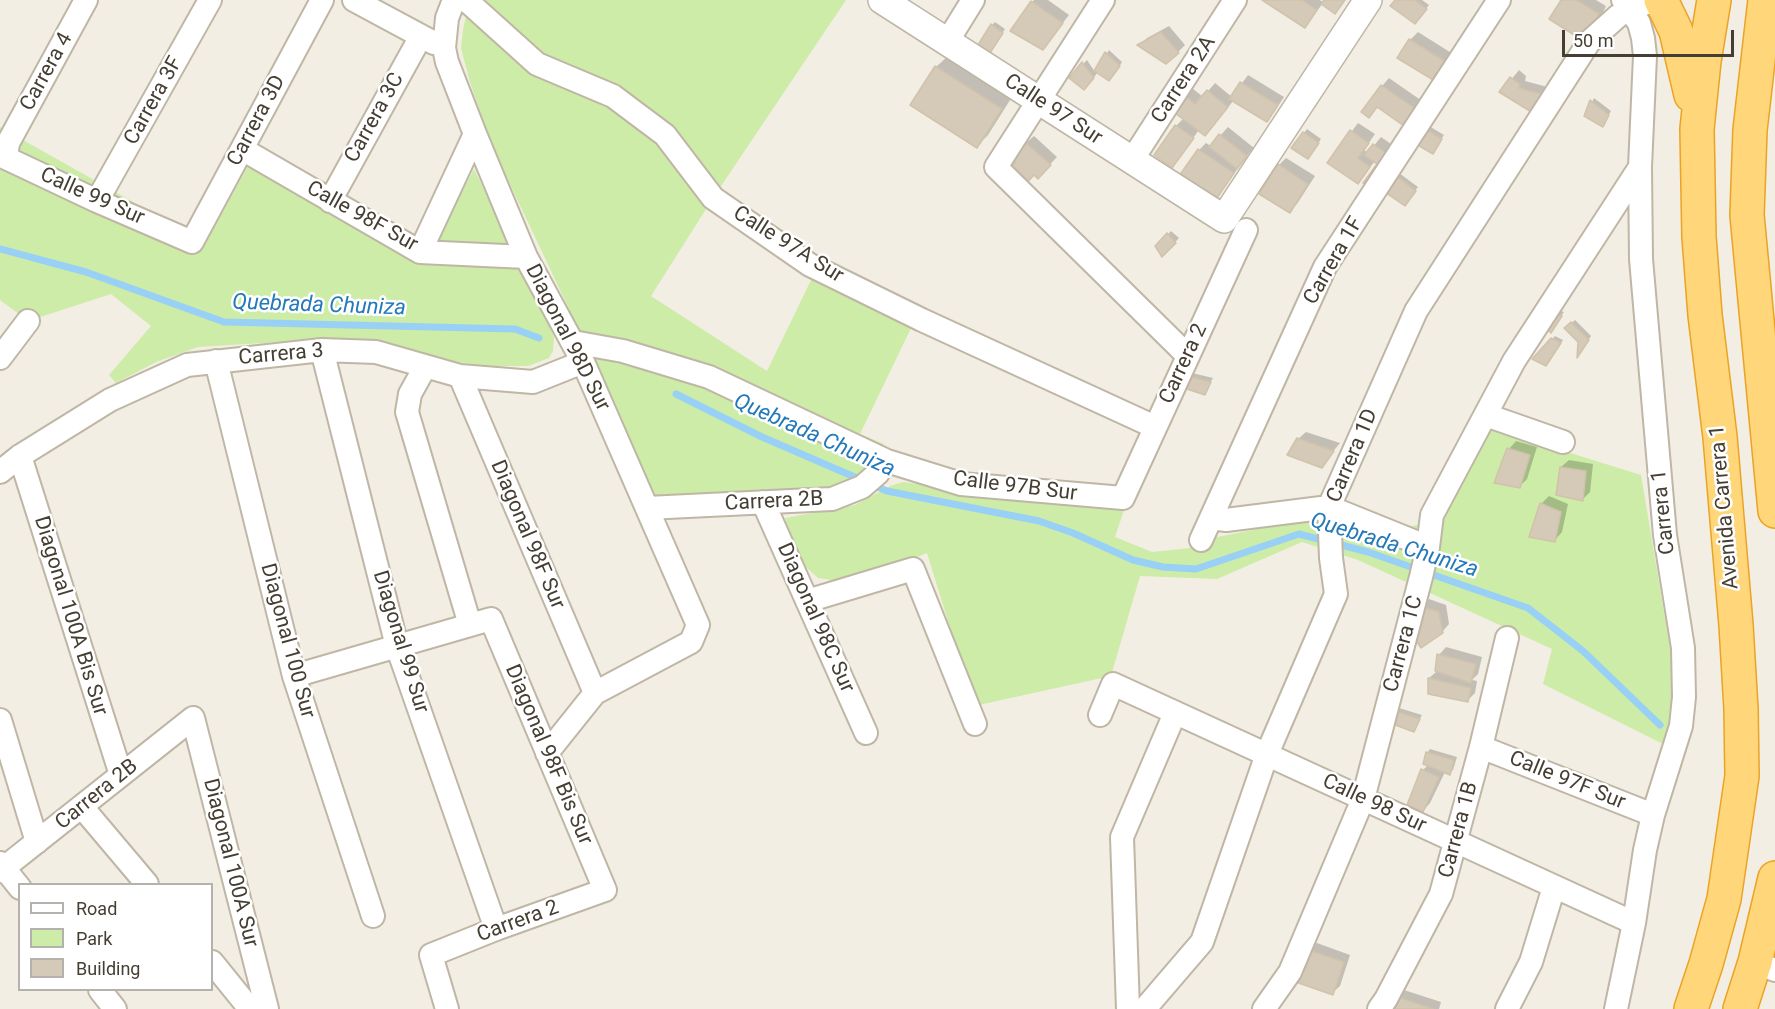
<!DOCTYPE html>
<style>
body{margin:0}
#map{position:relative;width:1775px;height:1009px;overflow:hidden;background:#f3eee3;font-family:Roboto,sans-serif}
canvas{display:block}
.legend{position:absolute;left:18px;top:883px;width:195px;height:108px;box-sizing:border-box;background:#fff;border:2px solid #b5b2ad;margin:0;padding:8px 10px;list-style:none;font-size:18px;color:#453e33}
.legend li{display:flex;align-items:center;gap:12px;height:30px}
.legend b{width:30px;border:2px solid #b5b2ad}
.scale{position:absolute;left:1562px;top:30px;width:172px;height:27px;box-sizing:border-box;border:3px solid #453e33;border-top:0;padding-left:8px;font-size:18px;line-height:21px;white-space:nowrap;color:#453e33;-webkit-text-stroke:4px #fff;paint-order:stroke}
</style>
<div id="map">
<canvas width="1775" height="1009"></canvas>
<ul class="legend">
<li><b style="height:8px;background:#fff"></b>Road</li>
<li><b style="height:16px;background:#cceca7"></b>Park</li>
<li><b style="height:16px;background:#d5cab7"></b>Building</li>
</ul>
<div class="scale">50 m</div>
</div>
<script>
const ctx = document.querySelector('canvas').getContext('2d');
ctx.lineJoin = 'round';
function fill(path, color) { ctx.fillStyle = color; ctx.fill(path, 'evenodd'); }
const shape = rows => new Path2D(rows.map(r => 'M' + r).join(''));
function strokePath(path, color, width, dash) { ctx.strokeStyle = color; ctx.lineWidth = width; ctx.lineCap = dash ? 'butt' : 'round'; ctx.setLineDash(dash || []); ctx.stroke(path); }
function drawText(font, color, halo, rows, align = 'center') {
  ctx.font = font + ' Roboto,sans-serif'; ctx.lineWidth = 5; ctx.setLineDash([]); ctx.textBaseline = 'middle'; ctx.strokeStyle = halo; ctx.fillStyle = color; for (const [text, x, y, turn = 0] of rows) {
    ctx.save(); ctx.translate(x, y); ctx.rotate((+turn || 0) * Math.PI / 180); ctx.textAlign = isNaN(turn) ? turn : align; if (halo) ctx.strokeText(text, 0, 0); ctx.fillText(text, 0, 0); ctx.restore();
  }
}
const green = shape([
 [470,0,846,0,713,198,651,296,767,371,813,276,913,324,860,434,884,444,863,474,841,484,813,492,770,489,651,497,603,381,491,144,470,82,461,48,463,29],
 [0,127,206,243,248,166,426,261,474,169,540,303,554,337,553,351,549,358,528,366,484,366,312,340,198,347,156,362,116,383,109,375,151,326,111,294,28,321,0,300],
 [1487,427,1641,475,1677,690,1673,749,1543,684,1552,649,1358,560,1302,542,1217,579,1140,576,1111,676,974,706,927,553,850,583,818,578,797,559,785,518,855,505,890,486,903,482,1124,510,1115,537,1152,552,1190,548,1217,537,1340,513,1391,524,1413,526,1434,520]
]);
const shadow = shape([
 [1034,0,1048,0,1069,15,1043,48,1032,2],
 [1264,0,1320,0,1324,3,1326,0,1344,0,1323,3,1305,27],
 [1396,0,1422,0,1429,5,1418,19],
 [1563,0,1596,0,1606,6,1596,28],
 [995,22,1005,29,991,50,992,25],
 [1169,26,1185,45,1178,52,1140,45,1147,38],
 [1418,32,1453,54,1442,72,1399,57,1410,40],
 [1109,50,1122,62,1113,76,1098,72,1088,85,1071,77,1087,60,1095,72],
 [948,56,1012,97,988,135,977,146,936,67],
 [1519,70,1526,76,1525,81,1555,89,1545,107,1501,92],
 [1248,75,1284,97,1274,112,1267,120,1234,100,1212,127,1199,130,1172,166,1176,126,1184,118,1173,110,1192,88,1203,97,1215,83,1232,97],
 [1389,78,1422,101,1411,116,1378,106,1369,116,1382,86],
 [1594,98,1611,111,1603,125,1586,115],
 [1358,123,1375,134,1364,150,1368,153,1381,137,1394,146,1379,164,1375,161,1358,182,1329,162],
 [1429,126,1444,135,1433,152,1418,143],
 [1228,127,1254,148,1242,161,1243,161,1222,191,1215,199,1199,150,1206,143,1211,146],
 [1307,129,1321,139,1311,154,1304,133],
 [1034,136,1057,157,1038,177,1017,163,1026,143],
 [1286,158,1315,176,1297,204,1289,211,1279,165],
 [1399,173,1418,187,1408,201,1386,191],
 [1171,231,1179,238,1163,255,1157,246],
 [1561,311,1564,312,1551,331,1546,327],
 [1575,320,1591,336,1579,354,1580,341,1566,328],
 [1555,336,1563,340,1550,361,1546,364,1535,359],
 [1188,372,1213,378,1204,393,1180,385],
 [1306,432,1340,443,1321,466,1298,439],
 [1516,441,1537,447,1527,479,1520,486,1509,449],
 [1569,460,1593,464,1590,492,1582,500,1561,467],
 [1549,496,1568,504,1562,532,1555,540,1531,536,1541,504],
 [1429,599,1446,605,1449,624,1442,632,1422,607],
 [1446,647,1482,657,1478,674,1472,680,1477,681,1475,693,1467,701,1430,693,1429,678,1436,672,1439,655],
 [1399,708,1422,715,1413,731,1396,711],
 [1430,749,1457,757,1453,770,1449,773,1445,772,1430,803,1423,811,1423,770,1428,765,1427,753],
 [1317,943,1350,955,1340,986,1332,993,1295,980,1312,946],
 [1404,990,1441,1002,1439,1009,1392,1009,1396,997]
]);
const stream = shape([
 [0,249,86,272,224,322,515,329,539,338],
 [676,394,762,437,887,491,1039,521,1073,533,1133,560,1163,567,1196,569,1299,534,1368,552,1528,608,1583,651,1660,725]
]);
const building = shape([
 [1262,0,1302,0,1317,10,1305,28,1262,0],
 [1324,0,1345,0,1335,14,1321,4,1324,0],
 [1395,0,1415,0,1427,9,1415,24,1390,6,1395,0],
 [1561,0,1577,0,1599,14,1589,37,1579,38,1549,19,1561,0],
 [1031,1,1063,23,1043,50,1010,31,1031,1],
 [991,24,1003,33,988,56,976,48,991,24],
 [1161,32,1179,53,1166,64,1137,45,1161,32],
 [1409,39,1446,62,1435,81,1397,58,1409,39],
 [1105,52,1120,66,1109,81,1094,71,1105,52],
 [1082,62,1094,78,1084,90,1069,78,1082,62],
 [935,66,1002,109,977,148,910,105,935,66],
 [1510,77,1520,84,1519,88,1549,96,1538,116,1499,92,1510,77],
 [1240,82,1278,105,1267,122,1229,99,1240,82],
 [1381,85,1416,109,1404,126,1377,107,1369,118,1361,112,1381,85],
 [1207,90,1228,107,1205,136,1171,110,1183,94,1195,104,1207,90],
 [1590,100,1609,115,1603,127,1584,116,1590,100],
 [1175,125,1194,138,1172,168,1154,155,1175,125],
 [1425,129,1442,139,1433,154,1416,144,1425,129],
 [1350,130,1369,143,1358,158,1370,167,1358,184,1327,163,1350,130],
 [1303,132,1319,143,1308,159,1291,148,1303,132],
 [1219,134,1247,156,1237,169,1209,147,1219,134],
 [1025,142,1051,165,1038,179,1034,175,1024,186,1007,172,1015,163,1013,157,1025,142],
 [1373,144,1386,153,1367,185,1363,183,1377,164,1364,155,1373,144],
 [1198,149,1234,173,1215,201,1179,176,1198,149],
 [1278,164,1308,184,1290,213,1259,194,1278,164],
 [1395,175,1416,191,1405,206,1383,191,1395,175],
 [1167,233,1176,243,1162,257,1155,246,1167,233],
 [1556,314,1562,316,1551,333,1544,327,1556,314],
 [1571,322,1589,340,1577,358,1578,342,1564,328,1571,322],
 [1551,338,1561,343,1546,366,1532,359,1551,338],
 [1183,375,1211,382,1205,395,1178,386,1183,375],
 [1297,438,1334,451,1322,468,1287,455,1297,438],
 [1507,448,1530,455,1520,488,1494,483,1507,448],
 [1560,467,1586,471,1583,501,1556,495,1560,467],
 [1540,503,1561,512,1555,542,1529,537,1540,503],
 [1420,606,1439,612,1443,633,1421,648,1411,633,1420,606],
 [1437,654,1476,664,1471,683,1435,671,1437,654],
 [1428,678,1471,688,1468,702,1428,694,1428,678],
 [1395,711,1420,719,1414,732,1390,723,1395,711],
 [1426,752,1454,760,1450,775,1423,764,1426,752],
 [1421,769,1439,777,1423,812,1407,805,1421,769],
 [1309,950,1344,962,1333,995,1293,981,1309,950],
 [1395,996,1433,1009,1391,1009,1395,996]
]);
const minor = shape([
 [86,0,8,143,6,158,97,201,192,242,322,0],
 [354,0,434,43],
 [454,0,447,18,444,48,447,62,475,134,526,257,583,362,698,625,691,642,595,693,547,753],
 [466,0,537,64,613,96,665,135,713,198,810,265,922,320,1155,427],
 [1103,0,996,167,1188,356],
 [947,42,973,0],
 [242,149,420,252,526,257],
 [1132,160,1235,0],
 [97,201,210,0],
 [330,201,421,36],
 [420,252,475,134],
 [573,342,623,351,709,377,887,461,961,484,1123,498,1246,230],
 [322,350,397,646,496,929],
 [0,358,28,321],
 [216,361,294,676,373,916],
 [425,367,410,394,407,412,470,625],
 [460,376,595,693],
 [1486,415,1563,442],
 [20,456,121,775],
 [0,472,20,456,110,400,187,365,322,350,376,352,460,376,533,382,583,362],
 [763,502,866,733],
 [647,508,832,499,862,487,877,474,887,461],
 [1211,518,1226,520,1329,507,1428,547],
 [1201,540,1325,267,1499,0],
 [807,601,913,569,975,724],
 [294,676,491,619,605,890,496,929,431,955,447,1009],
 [1100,715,1113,684,1634,923],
 [0,720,37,842],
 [1481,747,1653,815],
 [82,807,147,884],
 [0,863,20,888],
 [0,871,193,718,267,1009],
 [212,962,250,1009],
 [1755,962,1775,970],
 [100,990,115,1009],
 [1148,1005,1202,942,1267,754,1336,594,1331,558,1329,507,1416,311,1589,42,1618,16,1630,9,1647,3,1662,1],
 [1128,1009,1122,837,1175,713],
 [1264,1009,1290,972,1363,799,1421,577,1428,547,1432,515,1514,361,1640,167],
 [1379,1009,1386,999,1441,894,1481,747,1507,638],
 [1507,1009,1531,962,1554,887],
 [1616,1009,1634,923,1645,850,1653,815,1681,726,1684,697,1683,648,1665,535,1641,259,1640,167,1645,56,1643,38,1639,23,1623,0]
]);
const tertiary = shape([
 [882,0,1224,219,1368,0]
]);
const trunk = shape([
 [1661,0,1676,31,1691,95],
 [1765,0,1750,130,1747,215,1775,511],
 [1691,1009,1706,964,1724,899,1742,776,1741,709,1736,625,1720,437,1705,315,1699,237,1697,129,1704,61,1714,0],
 [1740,1009,1755,962,1775,878]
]);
const streetNames = [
 ["Carrera 4",47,72,-61],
 ["Carrera 2A",1184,80,-57],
 ["Carrera 3F",154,101,-61],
 ["Calle 97 Sur",1053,110,33],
 ["Carrera 3C",375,118,-61],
 ["Carrera 3D",257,121,-62],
 ["Calle 99 Sur",92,197,24],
 ["Calle 98F Sur",362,217,29],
 ["Calle 97A Sur",788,245,32],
 ["Carrera 1F",1334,261,-60],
 ["Diagonal 98D Sur",567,338,63],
 ["Carrera 3",281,355,-5],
 ["Carrera 2",1184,364,-65],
 ["Carrera 1D",1353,456,-67],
 ["Calle 97B Sur",1015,487,7],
 ["Carrera 2B",774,502,-3],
 ["Avenida Carrera 1",1725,507,-95],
 ["Carrera 1",1664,512,-96],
 ["Diagonal 98F Sur",527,535,67],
 ["Diagonal 100A Bis Sur",70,616,73],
 ["Diagonal 98C Sur",815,618,66],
 ["Diagonal 100 Sur",287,641,75],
 ["Diagonal 99 Sur",400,642,73],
 ["Carrera 1C",1404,644,-75],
 ["Diagonal 98F Bis Sur",548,755,67],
 ["Calle 97F Sur",1567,781,22],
 ["Carrera 2B",97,795,-39],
 ["Calle 98 Sur",1374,804,25],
 ["Carrera 1B",1459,830,-75],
 ["Diagonal 100A Sur",230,863,76],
 ["Carrera 2",518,922,-20]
];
const waterNames = [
 ["Quebrada Chuniza",319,306,2],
 ["Quebrada Chuniza",814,436,24],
 ["Quebrada Chuniza",1394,546,17]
];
fill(green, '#cceca7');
fill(shadow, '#0003');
strokePath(stream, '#99d0f6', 7);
fill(building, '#d5cab7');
strokePath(building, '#d1c2aa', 1.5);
strokePath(minor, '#bfb6a5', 26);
strokePath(tertiary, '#bfb6a5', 30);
strokePath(trunk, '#eba325', 36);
strokePath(minor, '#fff', 22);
strokePath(tertiary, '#fff', 27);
strokePath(trunk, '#ffd679', 33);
drawText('21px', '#453e33', '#fff', streetNames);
drawText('italic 22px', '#2379ba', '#fff', waterNames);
</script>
